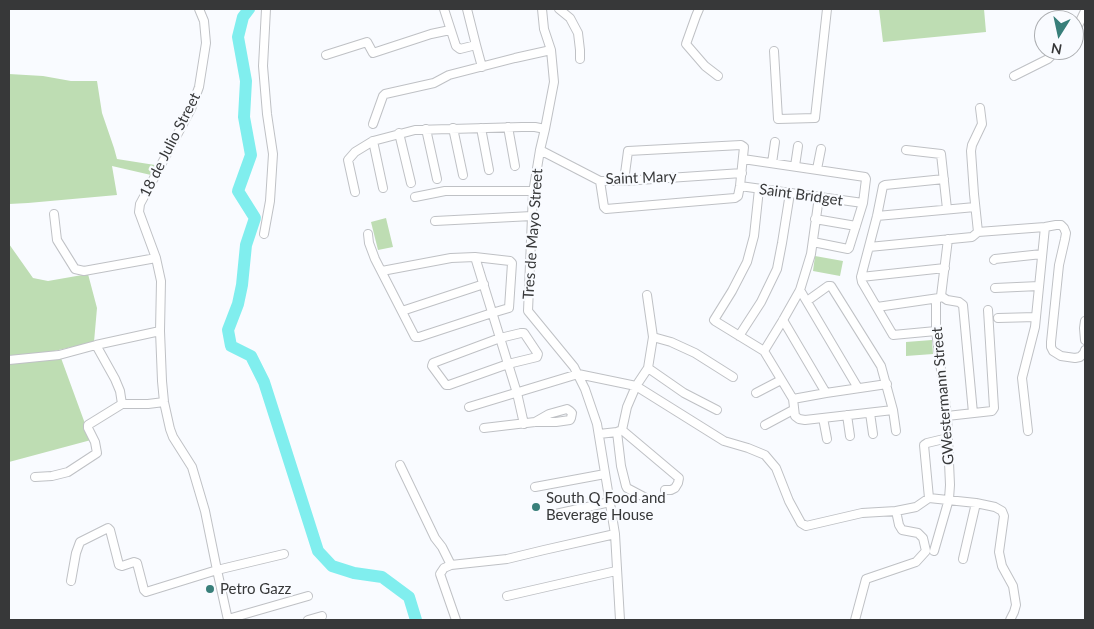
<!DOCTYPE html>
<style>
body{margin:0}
#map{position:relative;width:1094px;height:629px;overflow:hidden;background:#f9fbff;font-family:Lato,sans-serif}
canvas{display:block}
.frame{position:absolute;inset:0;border:10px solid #373839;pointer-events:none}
.north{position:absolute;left:1034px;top:10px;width:50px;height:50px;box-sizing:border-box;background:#f9fbff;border:1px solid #abadb0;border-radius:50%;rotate:190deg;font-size:14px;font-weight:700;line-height:20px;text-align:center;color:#373839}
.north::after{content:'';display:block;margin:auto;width:18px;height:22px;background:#387f7a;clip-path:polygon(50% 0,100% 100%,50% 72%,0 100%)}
</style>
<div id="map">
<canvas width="1094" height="629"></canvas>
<div class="frame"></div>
<div class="north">N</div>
</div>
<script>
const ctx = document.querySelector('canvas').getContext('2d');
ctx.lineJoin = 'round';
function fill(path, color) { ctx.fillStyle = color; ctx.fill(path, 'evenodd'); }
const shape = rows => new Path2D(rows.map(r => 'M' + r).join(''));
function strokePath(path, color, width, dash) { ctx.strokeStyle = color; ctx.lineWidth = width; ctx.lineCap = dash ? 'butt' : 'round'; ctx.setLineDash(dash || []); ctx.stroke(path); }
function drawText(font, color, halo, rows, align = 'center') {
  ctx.font = font + ' Lato,sans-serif'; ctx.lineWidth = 4.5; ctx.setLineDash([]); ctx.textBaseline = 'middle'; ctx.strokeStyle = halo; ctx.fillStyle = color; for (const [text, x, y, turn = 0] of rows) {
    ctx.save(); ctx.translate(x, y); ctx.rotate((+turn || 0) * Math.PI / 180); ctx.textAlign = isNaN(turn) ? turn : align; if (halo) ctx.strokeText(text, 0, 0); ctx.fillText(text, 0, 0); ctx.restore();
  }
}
const green = shape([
 [879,9,984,9,986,32,883,42],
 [9,74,43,76,71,81,97,81,102,113,114,148,117,159,155,165,151,175,112,166,117,195,28,203,9,204],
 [386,218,393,247,378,250,371,222],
 [9,244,33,278,48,281,88,274,97,308,94,342,41,354,9,356],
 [815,256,843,261,840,276,813,271],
 [932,340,933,354,906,356,906,342],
 [61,358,91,440,9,462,9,364,20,361]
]);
const river = shape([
 [249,9,243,17,238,37,246,81,244,117,251,155,238,191,255,218,246,245,242,285,238,304,228,330,231,346,251,356,264,382,318,551,332,566,354,573,382,577,409,597,416,620]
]);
const minor = shape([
 [199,9,204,21,206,43,199,87,191,109,140,204,139,212,156,258,161,281,160,331,162,381,164,402,170,429,173,437,192,467,205,511,217,570,228,620],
 [444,9,456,46,460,49,476,45],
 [467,9,476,45,482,67],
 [542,9,544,29,551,50,554,82,545,129,540,150,533,193,528,311,574,367,585,389,597,424,615,534,620,620],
 [559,9,570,18,578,33,580,50,580,59],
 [699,9,696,16,686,44,705,66,718,76],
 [1074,34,1085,11],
 [774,51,778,119,815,118,827,9],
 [326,55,367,42,373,53,431,34,450,30],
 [1014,76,1048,59,1057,50],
 [373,124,383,96,385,94,434,83,449,75,515,58,551,50],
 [508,127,515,166],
 [453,128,463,175],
 [481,128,489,170],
 [426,129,437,179],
 [399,133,411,183],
 [373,141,383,188],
 [540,150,600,181,624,181,742,173],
 [906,150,941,154,947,209],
 [743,159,865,177,866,179,863,203,849,248,848,249,813,242],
 [772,163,775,142],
 [795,166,798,146],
 [817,169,821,149],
 [600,181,604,207,606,209,735,198,738,196,740,186,744,147,741,145,628,151,624,181],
 [740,186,863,203],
 [759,189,754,236,747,262,732,291,714,320,715,321,764,351,793,399,795,416,799,419,805,420,893,410],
 [355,192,348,160,355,152,373,141,415,130,522,127,535,127,545,129],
 [415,197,445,191,533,191],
 [54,214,57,240,75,269,84,271,156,258],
 [877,216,975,207],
 [815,219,856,226],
 [435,221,532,216],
 [978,232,974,194,971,151,972,145,982,124,980,108],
 [264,234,270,201,273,154,267,114,263,66,266,9],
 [368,234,369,243,375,259,415,337,419,337,492,313,509,308,512,263,510,261,475,257,451,258,382,271],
 [869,247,972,237,978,232,1045,227,1056,225,1061,225,1064,228,1066,233,1065,239,1059,265,1051,342,1051,347,1053,351,1061,356,1075,358,1080,357,1084,353,1085,350],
 [475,257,517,393,524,424],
 [994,260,995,259,1042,254],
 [861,277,945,268],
 [995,288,1039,286],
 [800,290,858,388],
 [941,296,947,300,959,302,963,305,973,413],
 [941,296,948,239],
 [807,301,828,286,831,286,881,366,893,410,896,431],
 [877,307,939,298],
 [402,311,484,284],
 [998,318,1036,317],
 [783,320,826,393],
 [1085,321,1084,328,1085,340],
 [936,331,893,335,862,282,861,277,877,216,883,186,885,185,944,179],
 [521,333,524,333,538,354,537,357,508,364,449,385,446,385,432,366,433,363,500,338,521,333],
 [739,336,761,302,777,269,782,243,790,193],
 [653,337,671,342,695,353,733,377],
 [96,345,115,379,120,391,122,404],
 [764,351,783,320,800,290,811,254,819,197],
 [9,360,59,355,96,345,160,331],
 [648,368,684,393,717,410],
 [756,393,781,380],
 [793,399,826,393,887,384],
 [469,407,578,374,636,386,724,441,748,448,765,455,776,468,789,501,801,523,806,526,862,513,896,511,916,507,929,498,976,503,995,507,1002,511,1004,516,999,552,1002,566,1013,586,1016,605,1014,612,1010,620],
 [870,413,873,434],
 [847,415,850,436],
 [947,416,992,411,994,408,988,310],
 [823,418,827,439],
 [765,425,793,410],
 [484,428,535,422,556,422,570,420,571,418,572,413,570,411,567,409,549,414,535,422],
 [622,430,679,478,678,483,675,488,671,490,665,490],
 [1028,431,1022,378,1035,327,1045,227],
 [617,432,621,466,626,486,627,488,644,497],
 [599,434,617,432,622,430,627,407,636,386,648,368,653,337,647,295],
 [400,465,435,538,442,547,451,565],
 [35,477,52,476,68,472,97,453,95,442,88,428,88,425,122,404,148,404,164,402],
 [535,487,605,474],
 [929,498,924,445,927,443,948,438],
 [551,515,610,502],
 [934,551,949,499,950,485,947,416,936,331,936,299],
 [963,559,976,503],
 [71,581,76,553,80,542,108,528,110,530,119,565,122,566,134,562,137,563,144,590,146,592,217,570,284,554],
 [507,596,616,571],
 [228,619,308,596],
 [308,620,322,616],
 [456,620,440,574,444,568,451,565,507,559,544,550,615,534],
 [855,620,866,579,916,562,926,551,923,538,918,533,902,530,899,525,896,511]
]);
const markers = [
 [536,507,5,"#387f7a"],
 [210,589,5,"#387f7a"]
];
const streetNames = [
 ["18 de Julio Street",170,145,-63],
 ["Saint Mary",641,178,-2],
 ["Saint Bridget",801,195,8],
 ["Tres de Mayo Street",533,234,-86],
 ["GWestermann Street",943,396,-95]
];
const poiNames = [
 ["South Q Food and",546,498],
 ["Beverage House",546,515],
 ["Petro Gazz",220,589]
];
fill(green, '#beddb3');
strokePath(river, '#80eeee', 12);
strokePath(minor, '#bfc1c5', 10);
strokePath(minor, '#fff', 8);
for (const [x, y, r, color] of markers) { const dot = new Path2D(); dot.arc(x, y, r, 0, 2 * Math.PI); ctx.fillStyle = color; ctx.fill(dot); strokePath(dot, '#f9fbff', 2); }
drawText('15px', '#373839', '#f9fbff', streetNames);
drawText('15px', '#373839', '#f9fbff', poiNames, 'left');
</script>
